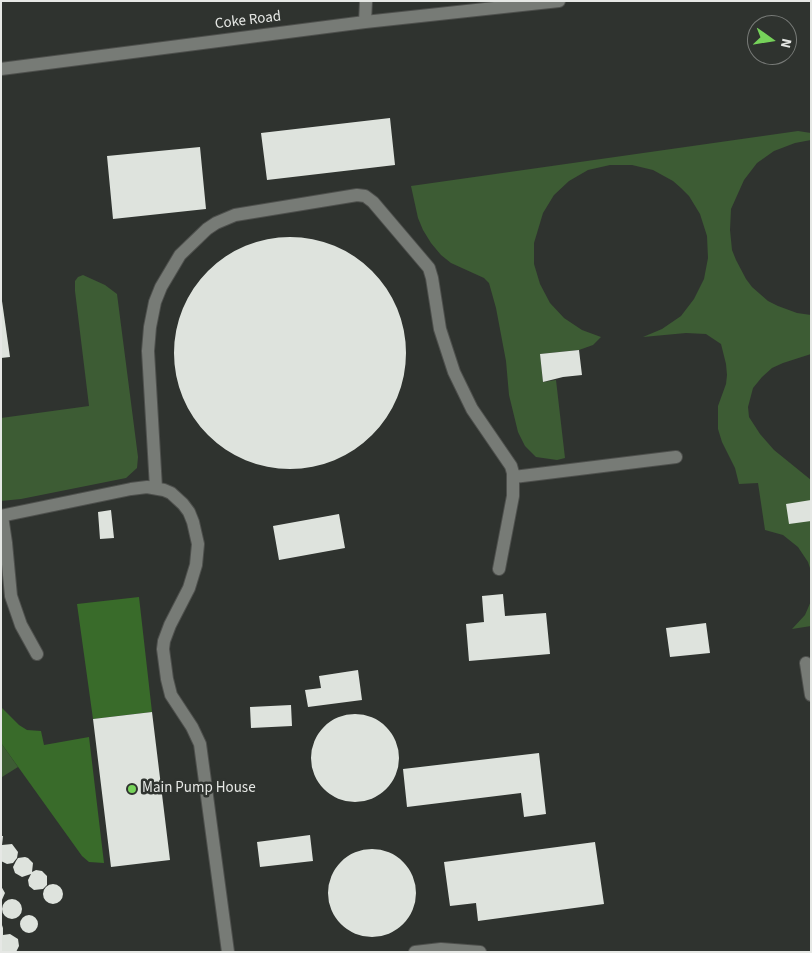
<!DOCTYPE html>
<style>
body{margin:0}
#map{position:relative;width:812px;height:953px;overflow:hidden;background:#2f332f;font-family:"Source Sans 3",sans-serif}
canvas{display:block}
.frame{position:absolute;inset:0;border:2px solid #e6e8e5;pointer-events:none}
.north{position:absolute;left:747px;top:15px;width:50px;height:50px;box-sizing:border-box;background:#2f332f;border:1px solid #787b78;border-radius:50%;rotate:103deg;font-size:14px;font-weight:700;line-height:20px;text-align:center;color:#e6e8e5}
.north::after{content:'';display:block;margin:auto;width:18px;height:22px;background:#76d25a;clip-path:polygon(50% 0,100% 100%,50% 72%,0 100%)}
</style>
<div id="map">
<canvas width="812" height="953"></canvas>
<div class="frame"></div>
<div class="north">N</div>
</div>
<script>
const ctx = document.querySelector('canvas').getContext('2d');
ctx.lineJoin = 'round';
function fill(path, color) { ctx.fillStyle = color; ctx.fill(path, 'evenodd'); }
const shape = rows => new Path2D(rows.map(r => 'M' + r).join(''));
function strokePath(path, color, width, dash) { ctx.strokeStyle = color; ctx.lineWidth = width; ctx.lineCap = dash ? 'butt' : 'round'; ctx.setLineDash(dash || []); ctx.stroke(path); }
function drawText(font, color, halo, rows, align = 'center') {
  ctx.font = font + ' "Source Sans 3",sans-serif'; ctx.lineWidth = 5; ctx.setLineDash([]); ctx.textBaseline = 'middle'; ctx.strokeStyle = halo; ctx.fillStyle = color; for (const [text, x, y, turn = 0] of rows) {
    ctx.save(); ctx.translate(x, y); ctx.rotate((+turn || 0) * Math.PI / 180); ctx.textAlign = isNaN(turn) ? turn : align; if (halo) ctx.strokeText(text, 0, 0); ctx.fillText(text, 0, 0); ctx.restore();
  }
}
const green = shape([
 [798,131,811,133,811,140,795,143,774,151,757,163,744,180,731,209,730,230,732,250,736,260,746,279,752,287,768,301,778,306,797,313,811,315,811,354,783,363,772,368,762,377,753,388,748,407,749,417,760,434,774,450,811,480,811,571,808,562,798,547,783,535,765,530,758,483,739,484,735,468,722,442,718,429,718,406,726,384,727,375,726,364,721,344,706,334,686,333,643,337,662,329,681,316,694,299,704,279,708,258,707,236,700,214,689,196,681,188,673,181,653,170,632,165,610,165,588,170,569,181,554,195,543,213,534,243,534,264,540,284,550,303,564,318,582,330,601,337,593,345,579,350,540,354,543,382,556,380,565,458,557,460,536,457,525,446,518,432,509,395,506,361,496,308,489,283,484,278,451,263,441,255,431,243,423,230,418,218,411,186],
 [83,275,105,285,117,294,138,457,137,468,126,478,21,499,1,501,1,418,89,406,75,291,75,281,78,277],
 [811,601,811,626,792,629,805,615],
 [1,743,18,767,2,777,1,777]
]);
const water = shape([
 [139,597,152,712,93,719,77,604],
 [1,707,19,725,27,730,41,731,44,745,89,737,104,863,89,862,82,856,1,743]
]);
const building = shape([
 [390,118,395,165,267,180,261,133],
 [200,147,206,209,113,219,107,156],
 '174 353a116 116 0 1 1 232 0a116 116 0 1 1-232 0Z',
 [1,294,10,357,1,358],
 [579,350,582,375,563,377,543,382,540,354],
 [811,500,811,521,789,524,786,504],
 [111,510,114,538,100,539,98,512],
 [339,514,345,548,279,560,273,526],
 [503,594,505,616,546,613,550,654,469,661,466,624,484,622,482,596],
 [706,623,710,653,670,657,666,628],
 [358,670,362,700,308,707,305,690,321,688,319,676],
 [291,705,292,726,251,728,250,707],
 [152,712,170,860,111,867,93,719],
 '311 758a44 44 0 1 1 88 0a44 44 0 1 1-88 0Z',
 [539,753,546,814,524,817,521,793,407,807,403,769],
 [310,835,313,861,260,867,257,842],
 [1,836,3,836,2,845,12,844,18,852,17,858,13,863,7,864,1,861],
 [595,842,604,904,478,921,476,903,450,906,444,862],
 '328 893a44 44 0 1 1 88 0a44 44 0 1 1-88 0Z',
 [25,857,28,858,33,863,32,872,36,870,42,871,47,876,47,885,43,889,34,890,29,886,28,880,31,874,22,877,15,873,13,867,16,861,18,858],
 '43 894a10 10 0 1 1 20 0a10 10 0 1 1-20 0Z',
 [1,886,5,893,1,902],
 '2 909a10 10 0 1 1 20 0a10 10 0 1 1-20 0Z',
 '20 924a9 9 0 1 1 18 0a9 9 0 1 1-18 0Z',
 [1,922,3,928,3,935,10,934,18,939,19,946,16,952,1,952]
]);
const service = shape([
 [365,22,366,1],
 [1,69,365,22,559,1],
 [514,477,676,457],
 [156,488,148,351,150,327,155,302,161,287,180,255,207,229,216,223,235,215,357,195,365,196,373,202,429,268,432,278,440,329,454,372,472,409,511,466,513,473,513,496,499,569],
 [1,516,131,489,147,487,164,490,171,493,183,504,189,512,193,522,198,544,196,565,189,588,170,625,164,641,163,649,167,679,171,695,192,727,200,744,228,952],
 [2,516,6,543,11,596,21,625,37,654],
 [806,663,811,695],
 [415,952,441,949,480,952]
]);
const markers = [
 [132,789,5,"#76d25a"]
];
const streetNames = [
 ["Coke Road",248,21,-7]
];
const poiNames = [
 ["Main Pump House",142,789]
];
fill(green, '#3d5c34');
fill(water, '#396b2a');
fill(building, '#dee3dd');
strokePath(service, '#4e504d', 14);
strokePath(service, '#777b76', 12);
for (const [x, y, r, color] of markers) { const dot = new Path2D(); dot.arc(x, y, r, 0, 2 * Math.PI); ctx.fillStyle = color; ctx.fill(dot); strokePath(dot, '#2f332f', 2); }
drawText('15px', '#e6e8e5', '#2f332f', streetNames);
drawText('15px', '#e6e8e5', '#2f332f', poiNames, 'left');
</script>
